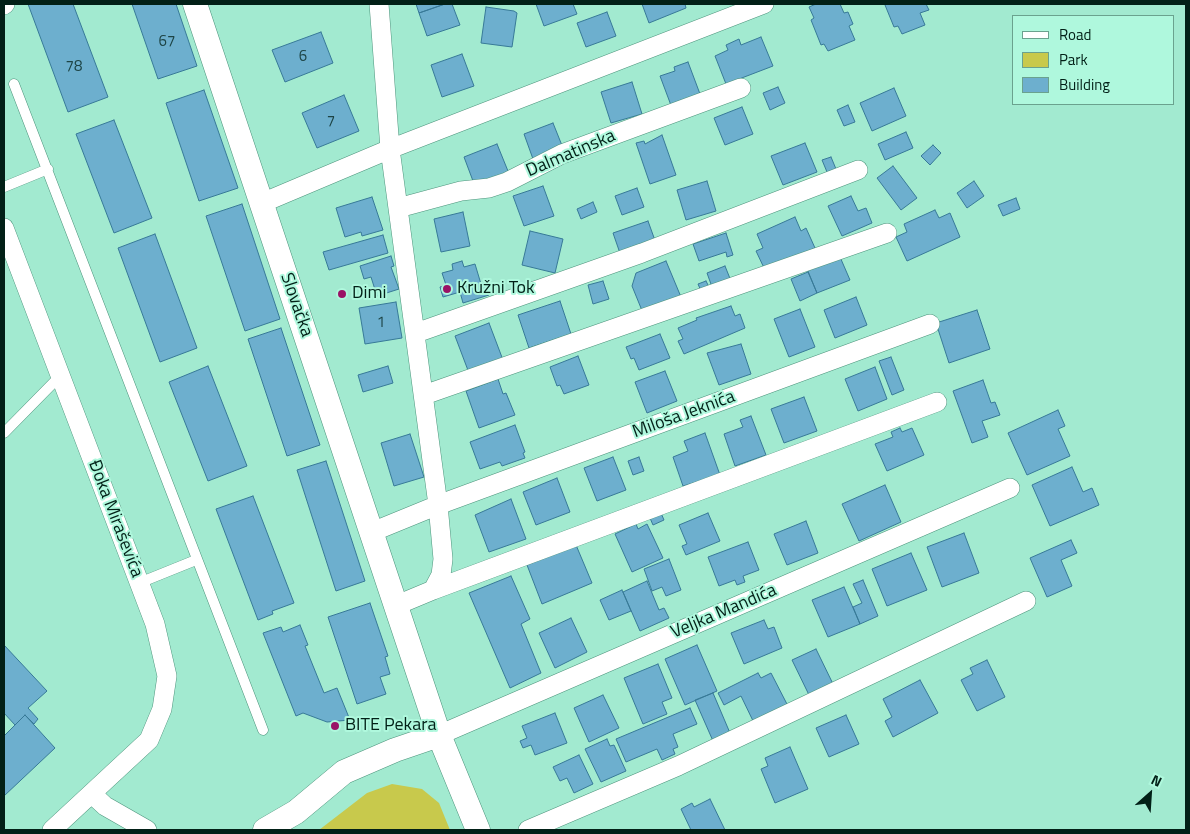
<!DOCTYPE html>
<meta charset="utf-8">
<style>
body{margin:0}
#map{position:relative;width:1190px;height:834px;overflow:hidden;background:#a2ead0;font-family:"Titillium Web",sans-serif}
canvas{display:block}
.frame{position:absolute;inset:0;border:5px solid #022017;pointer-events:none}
.legend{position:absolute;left:1012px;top:15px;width:162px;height:90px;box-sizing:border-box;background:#aff8dd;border:1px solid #6aa28e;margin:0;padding:6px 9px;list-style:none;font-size:15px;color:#022017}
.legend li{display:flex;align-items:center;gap:10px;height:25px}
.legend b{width:25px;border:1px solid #6aa28e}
.north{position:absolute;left:1125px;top:769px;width:50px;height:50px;-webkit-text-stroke:4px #aff8dd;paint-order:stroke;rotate:26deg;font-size:14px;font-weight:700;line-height:20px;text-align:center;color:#022017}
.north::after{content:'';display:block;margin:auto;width:18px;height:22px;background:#022017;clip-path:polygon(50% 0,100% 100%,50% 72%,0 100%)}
</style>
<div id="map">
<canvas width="1190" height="834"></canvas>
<div class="frame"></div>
<ul class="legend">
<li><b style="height:6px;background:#fff"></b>Road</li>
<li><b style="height:14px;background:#c8c94c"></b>Park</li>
<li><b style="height:14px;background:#6dafce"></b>Building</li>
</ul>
<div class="north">N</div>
</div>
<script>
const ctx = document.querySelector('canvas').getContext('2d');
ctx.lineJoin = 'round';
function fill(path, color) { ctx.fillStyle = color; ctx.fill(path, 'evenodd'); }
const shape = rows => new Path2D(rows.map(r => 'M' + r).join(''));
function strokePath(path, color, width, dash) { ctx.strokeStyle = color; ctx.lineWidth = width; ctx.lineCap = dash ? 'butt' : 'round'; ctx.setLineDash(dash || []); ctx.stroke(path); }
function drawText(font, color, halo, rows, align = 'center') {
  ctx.font = font + ' "Titillium Web",sans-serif'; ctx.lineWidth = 4; ctx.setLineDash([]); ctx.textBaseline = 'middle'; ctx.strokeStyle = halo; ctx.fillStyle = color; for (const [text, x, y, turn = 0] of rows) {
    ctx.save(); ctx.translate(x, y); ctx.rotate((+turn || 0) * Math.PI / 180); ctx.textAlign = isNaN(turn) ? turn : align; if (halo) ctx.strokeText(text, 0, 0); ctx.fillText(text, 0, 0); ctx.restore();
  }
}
const green = shape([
 [392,784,422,789,439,803,450,830,319,830,367,793]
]);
const building = shape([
 [28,4,73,4,108,97,68,112,28,4],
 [132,4,176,4,197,66,158,79,132,4],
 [416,4,445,4,419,13,416,4],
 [445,4,452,4,460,25,427,36,419,13,445,4],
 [536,4,573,4,577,14,544,26,536,4],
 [642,4,685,4,686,8,649,23,642,4],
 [816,4,840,4,844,13,848,12,853,24,849,26,855,40,828,51,824,44,821,45,811,20,814,18,809,7,816,4],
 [888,4,926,4,929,10,920,13,925,25,902,34,898,26,894,27,885,5,888,4],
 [486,7,514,11,517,13,512,47,481,43,486,7],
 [607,12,616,36,586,47,577,23,607,12],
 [321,32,333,63,285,82,272,50,321,32],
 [761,37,773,66,726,84,715,56,728,50,726,45,739,39,741,45,761,37],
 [462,54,474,86,442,97,431,65,462,54],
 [688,62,700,94,672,108,660,76,675,71,674,67,688,62],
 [632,82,642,114,611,123,601,92,632,82],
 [778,87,785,103,770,110,763,93,778,87],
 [894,88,906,116,872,131,860,103,894,88],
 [204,90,238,188,199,201,166,103,204,90],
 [344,95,359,131,317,148,302,113,344,95],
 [848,105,855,122,844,126,837,110,848,105],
 [742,107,753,134,725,145,714,118,742,107],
 [114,120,152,218,114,233,76,134,114,120],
 [553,123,563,148,533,159,524,134,553,123],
 [906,132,913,148,885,160,878,144,906,132],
 [662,135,676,175,650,184,636,143,644,141,645,144,662,135],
 [805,143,817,172,783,185,771,156,805,143],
 [497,144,510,176,476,189,464,157,497,144],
 [933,145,941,153,930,165,921,156,933,145],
 [831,157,836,169,827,172,822,160,831,157],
 [893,166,917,198,901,210,877,178,893,166],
 [707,181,716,211,686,220,677,190,707,181],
 [974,181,984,196,967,208,957,193,974,181],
 [543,186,554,216,524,226,513,196,543,186],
 [637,188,644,207,622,215,615,196,637,188],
 [851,196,858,211,866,208,872,223,842,236,828,206,851,196],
 [372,197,383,230,362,236,361,232,345,237,336,208,372,197],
 [1016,198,1020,209,1003,216,998,205,1016,198],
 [593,202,597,212,581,219,577,209,593,202],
 [242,204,280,319,245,331,206,216,242,204],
 [935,210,939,218,950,213,960,237,907,261,896,237,907,232,904,224,935,210],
 [463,212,470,246,441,252,434,219,463,212],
 [795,217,801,231,806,228,815,248,765,270,756,251,763,248,757,234,795,217],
 [648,221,657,246,622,259,613,233,648,221],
 [530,231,563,239,555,273,522,265,530,231],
 [726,233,733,255,727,257,726,252,699,261,693,244,726,233],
 [155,234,197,348,160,362,118,248,155,234],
 [383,235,388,253,329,270,323,252,383,235],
 [837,250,850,280,817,293,805,264,837,250],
 [391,256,394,266,391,267,399,289,377,296,371,277,364,279,360,266,391,256],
 [462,261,464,267,475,264,481,284,486,282,489,295,463,303,460,292,443,297,440,287,446,285,442,273,453,270,452,264,462,261],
 [666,261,681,297,643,313,632,286,636,273,666,261],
 [725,266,731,281,712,287,707,273,725,266],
 [808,272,817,293,800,301,791,279,808,272],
 [603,281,609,299,593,304,588,285,603,281],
 [706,281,709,287,701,291,698,284,706,281],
 [856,297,867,325,835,338,824,310,856,297],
 [560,301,571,334,529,348,518,315,560,301],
 [396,302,402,338,365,344,359,308,396,302],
 [731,306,735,316,740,314,745,328,684,354,678,341,683,339,678,328,697,320,696,318,731,306],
 [800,309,815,347,789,357,774,319,800,309],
 [977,310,990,349,949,363,936,323,977,310],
 [489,323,503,360,469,373,455,336,489,323],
 [281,328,320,445,287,456,248,339,281,328],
 [660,334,670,358,639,370,634,358,631,359,626,347,660,334],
 [741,344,751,374,719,385,707,353,741,344],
 [578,356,589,385,564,394,560,385,557,386,550,367,578,356],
 [891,357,904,390,892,395,879,361,891,357],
 [208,366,247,466,208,481,169,382,208,366],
 [388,366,393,383,363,392,358,375,388,366],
 [875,367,887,399,858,411,845,379,875,367],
 [665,371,677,401,647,413,635,382,665,371],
 [498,379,503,394,506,393,515,415,479,428,466,391,498,379],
 [983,380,991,403,995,402,1000,415,982,421,988,437,972,443,953,391,983,380],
 [804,397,817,431,784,443,771,409,804,397],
 [1058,410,1065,426,1058,429,1070,456,1027,475,1008,433,1058,410],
 [751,416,766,455,735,466,724,434,743,427,740,420,751,416],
 [515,425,525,452,523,453,525,458,502,466,500,462,480,469,470,442,515,425],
 [900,428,902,432,912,428,924,455,887,471,875,444,893,437,891,432,900,428],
 [705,433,720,475,683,486,673,457,688,451,684,441,705,433],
 [410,434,424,477,394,486,381,443,410,434],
 [613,457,626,490,597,501,584,468,613,457],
 [639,457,644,471,633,475,628,461,639,457],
 [326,461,365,581,336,591,297,470,326,461],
 [1072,467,1083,492,1092,488,1099,505,1050,526,1032,485,1072,467],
 [557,478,570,512,536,525,523,492,557,478],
 [885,485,901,522,859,541,842,504,885,485],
 [253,496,294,603,272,611,273,614,258,620,216,509,253,496],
 [511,499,526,539,489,552,475,515,511,499],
 [661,513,664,520,653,525,650,518,661,513],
 [708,513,720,541,686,555,682,546,687,544,679,525,708,513],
 [806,521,818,553,787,565,774,534,806,521],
 [636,524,638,529,647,524,663,558,632,572,615,534,636,524],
 [964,533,979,573,942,587,927,547,964,533],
 [1071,540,1077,553,1061,560,1072,586,1047,597,1030,558,1071,540],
 [748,542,759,570,743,576,745,582,737,585,735,580,719,586,708,557,748,542],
 [576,545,592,583,542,604,527,565,576,545],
 [911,553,927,590,887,606,872,569,911,553],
 [669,559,681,590,666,596,662,587,652,591,644,569,669,559],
 [511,576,530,619,521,624,541,673,510,688,469,593,511,576],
 [863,580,878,616,860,624,853,607,862,603,853,584,863,580],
 [647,581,659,610,664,608,669,618,640,631,623,592,647,581],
 [844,587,860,624,828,637,812,600,844,587],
 [622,590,631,611,609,620,600,600,622,590],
 [370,603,388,656,385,657,390,674,380,677,386,694,357,704,328,617,370,603],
 [571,618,587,652,555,668,539,633,571,618],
 [764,620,768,629,774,627,782,648,744,664,731,633,764,620],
 [300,625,308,645,305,646,324,693,337,688,350,720,327,722,303,713,296,716,263,633,281,627,283,632,300,625],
 [4,645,47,691,28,708,38,719,34,724,25,715,15,725,4,713,4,645],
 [697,645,717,691,685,705,665,659,697,645],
 [816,649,834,686,810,697,792,660,816,649],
 [987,660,1005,697,977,711,961,680,973,674,970,668,987,660],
 [658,664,672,698,662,702,667,714,643,724,624,678,658,664],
 [758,673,761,678,771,673,789,708,755,725,741,696,724,705,718,693,758,673],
 [920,680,938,713,893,737,885,721,892,717,883,699,920,680],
 [713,693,730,733,713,741,695,700,713,693],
 [603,695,619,728,589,742,574,708,603,695],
 [690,708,697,724,673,734,678,747,673,749,675,754,662,760,657,749,626,762,616,739,690,708],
 [555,713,567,743,535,755,531,745,523,748,520,741,527,738,522,726,555,713],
 [25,715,55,748,4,796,4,736,25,715],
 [846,715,859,744,829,757,816,728,846,715],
 [607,739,610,746,614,745,626,771,601,782,585,749,607,739],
 [790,747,808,789,775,803,761,769,768,766,765,758,790,747],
 [579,755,593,784,574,793,567,778,560,781,553,767,579,755],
 [710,799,725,830,691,830,681,809,692,803,694,807,710,799]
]);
const service = shape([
 [14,84,263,730],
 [4,187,48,169],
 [4,433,60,376],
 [139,583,196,560]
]);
const minor = shape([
 [379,4,390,149,438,505,443,559,441,575,433,590,397,605],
 [4,5,5,4],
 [262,203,390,149,764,4],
 [398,208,461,191,489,188,507,182,562,154,741,88],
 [4,228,155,624,167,676,162,709,149,740,52,830],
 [416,333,642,253,858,170],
 [424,395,887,233],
 [372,532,438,505,930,324],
 [433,590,937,402],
 [439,735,1010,488],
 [92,794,105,806,147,830],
 [528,830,678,766,1026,601]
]);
const tertiary = shape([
 [195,4,439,735,478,830],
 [265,830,296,812,344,772,395,750,439,735]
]);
const markers = [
 [447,289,5,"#9a1366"],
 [342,294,5,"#9a1366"],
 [335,726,5,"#9a1366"]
];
const numberNames = [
 ["67",167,42],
 ["6",303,57],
 ["78",74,67],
 ["7",331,122],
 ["1",381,323]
];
const streetNames = [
 ["Dalmatinska",571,154,-23],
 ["Slovačka",296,305,71],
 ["Miloša Jeknića",684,415,-20],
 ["Đoka Miraševića",115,519,69],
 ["Veljka Mandića",724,612,-23]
];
const poiNames = [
 ["Kružni Tok",457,289],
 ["Dimi",352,294],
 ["BITE Pekara",345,726]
];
fill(green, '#c8c94c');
fill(building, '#6dafce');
strokePath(building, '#377997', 1);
strokePath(service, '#4d947c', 11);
strokePath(minor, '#4d947c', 20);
strokePath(tertiary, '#4d947c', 25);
strokePath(service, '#fff', 10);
strokePath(minor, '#fff', 19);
strokePath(tertiary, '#fff', 24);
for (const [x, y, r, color] of markers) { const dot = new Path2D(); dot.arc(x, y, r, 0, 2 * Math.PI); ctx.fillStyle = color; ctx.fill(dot); strokePath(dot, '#aff8dd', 2); }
drawText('15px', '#1d4445', null, numberNames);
drawText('18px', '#022017', '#aff8dd', streetNames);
drawText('18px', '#022017', '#aff8dd', poiNames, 'left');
</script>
